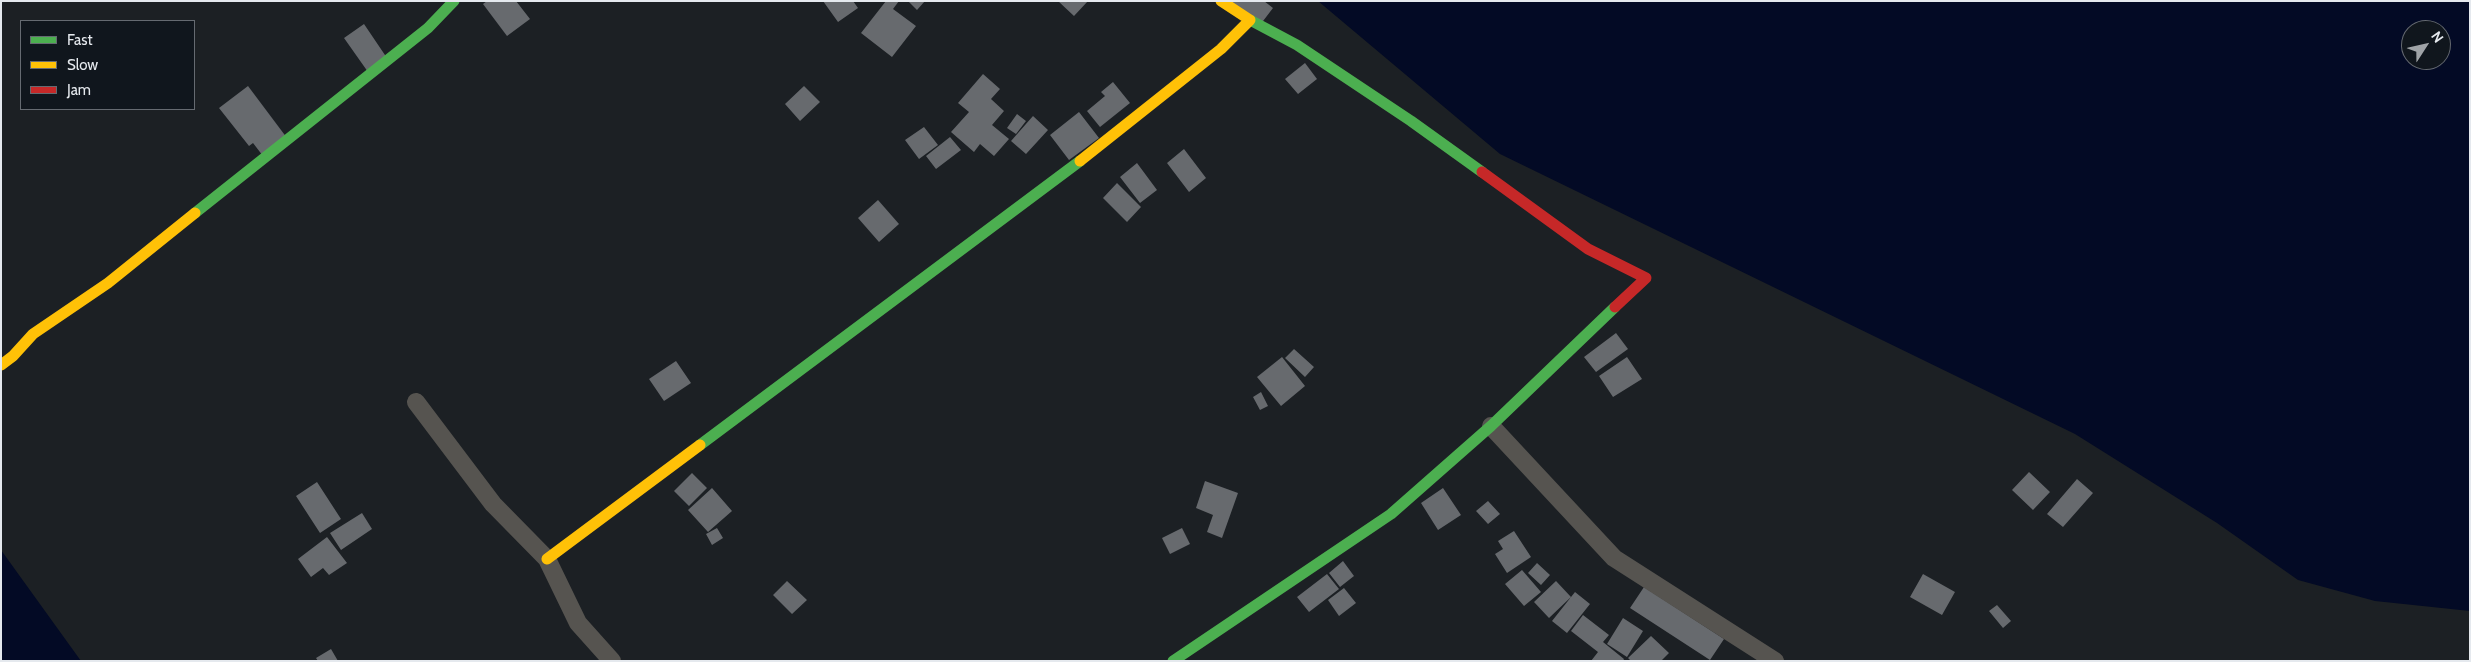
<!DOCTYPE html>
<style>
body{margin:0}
#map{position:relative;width:2471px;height:662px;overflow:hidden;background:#1c2024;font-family:Cabin,sans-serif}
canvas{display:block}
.frame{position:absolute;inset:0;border:2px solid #e5e9ee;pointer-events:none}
.legend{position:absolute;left:20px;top:20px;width:175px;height:90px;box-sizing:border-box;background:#10161d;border:1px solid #656a71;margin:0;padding:6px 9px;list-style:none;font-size:15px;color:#e5e9ee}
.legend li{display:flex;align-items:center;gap:10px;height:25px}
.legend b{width:25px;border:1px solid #656a71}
.north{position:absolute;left:2401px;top:20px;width:50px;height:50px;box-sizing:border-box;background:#10161d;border:1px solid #656a71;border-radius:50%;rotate:55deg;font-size:14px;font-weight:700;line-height:20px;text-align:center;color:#e5e9ee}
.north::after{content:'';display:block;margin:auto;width:18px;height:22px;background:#9fa3a7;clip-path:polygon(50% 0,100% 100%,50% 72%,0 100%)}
</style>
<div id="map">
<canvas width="2471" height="662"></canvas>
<div class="frame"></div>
<ul class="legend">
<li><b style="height:6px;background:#4caf50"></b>Fast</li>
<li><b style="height:6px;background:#ffc107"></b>Slow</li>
<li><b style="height:6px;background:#c62828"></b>Jam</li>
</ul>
<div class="north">N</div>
</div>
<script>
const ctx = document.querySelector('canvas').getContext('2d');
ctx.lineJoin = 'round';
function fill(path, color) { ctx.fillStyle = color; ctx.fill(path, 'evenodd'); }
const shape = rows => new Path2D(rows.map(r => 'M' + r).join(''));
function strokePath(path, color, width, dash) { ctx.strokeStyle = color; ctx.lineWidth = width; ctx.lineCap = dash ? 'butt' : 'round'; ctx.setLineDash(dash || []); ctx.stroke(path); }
const water = shape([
 [1318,1,2470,1,2470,611,2375,601,2298,580,2217,523,2075,434,1500,154],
 [2411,30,2441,30,2441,60,2411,60],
 [1,550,81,661,1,661]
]);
const building = shape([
 [487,1,516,1,530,19,507,36,483,4],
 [823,1,853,1,858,8,838,22],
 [886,1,899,1,893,9,916,26,892,57,861,33],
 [908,1,925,1,917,10],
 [1058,1,1088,1,1074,16],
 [1228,1,1264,1,1273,8,1260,25],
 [364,24,387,58,368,72,344,38],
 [1305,63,1317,79,1298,94,1285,79],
 [983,74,1000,89,991,99,1004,111,992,125,1009,139,994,156,980,144,974,152,951,132,969,112,958,103],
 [1113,82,1130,103,1100,127,1087,111,1105,96,1101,92],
 [248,86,287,138,263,156,253,143,249,146,219,108],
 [804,86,820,102,800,121,785,104],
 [1079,112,1099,138,1069,160,1050,135],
 [1017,114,1026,121,1016,134,1007,128],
 [1033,116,1048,130,1026,154,1011,141],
 [924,127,938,145,919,159,905,140],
 [950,137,961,150,936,169,926,156],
 [1184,149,1206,178,1189,192,1167,163],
 [1137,163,1157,190,1140,203,1120,177],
 [1117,183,1141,207,1127,222,1103,198],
 [878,200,899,224,879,242,858,218],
 [1616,333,1628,349,1596,372,1584,357],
 [1294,349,1314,367,1305,377,1285,358],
 [1282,357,1305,386,1281,406,1257,377],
 [1627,357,1642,379,1613,397,1599,376],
 [676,361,691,383,664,401,649,379],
 [1261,392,1268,406,1260,410,1253,397],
 [2029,472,2050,492,2033,510,2012,490],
 [692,473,707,488,689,506,674,491],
 [2077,479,2093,493,2063,527,2047,514],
 [1205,481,1238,493,1222,538,1207,532,1213,515,1196,508],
 [317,482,341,519,320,533,296,496],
 [712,488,732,511,708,532,688,510],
 [1443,488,1461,515,1438,530,1421,503],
 [1488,501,1500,514,1488,524,1476,511],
 [362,513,372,529,341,550,330,533],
 [717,528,723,538,712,545,706,534],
 [1182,528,1190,544,1170,554,1162,538],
 [1514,531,1531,557,1507,573,1495,554,1503,549,1498,541],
 [327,537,347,563,329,575,323,568,311,577,298,559],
 [1343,561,1354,576,1340,587,1329,573],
 [1537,563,1550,575,1541,585,1528,573],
 [1522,570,1541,592,1524,606,1505,584],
 [1327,574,1339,589,1309,612,1297,597],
 [1923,574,1955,592,1942,615,1910,597],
 [787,581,807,600,792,614,773,595],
 [1556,581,1571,597,1549,618,1534,602],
 [1644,587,1724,639,1710,660,1630,608],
 [1344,588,1356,603,1339,616,1328,600],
 [1575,592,1590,604,1567,633,1552,621],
 [1997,605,2011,621,2003,628,1989,611],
 [1583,615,1609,635,1603,642,1624,659,1623,661,1591,661,1598,652,1571,631],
 [1623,618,1643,631,1627,657,1607,644],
 [1651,636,1669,653,1661,661,1631,661,1628,658],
 [331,649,338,661,318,661,316,658]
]);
const street = shape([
 [416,402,493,504,547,559,578,623,612,661],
 [1491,426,1614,558,1775,661]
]);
const fast = shape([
 [1250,20,1297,45,1411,121,1482,172],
 [195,213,428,28,454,1],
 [700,445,1080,161],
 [1173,661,1391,514,1491,426,1615,307]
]);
const slow = shape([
 [1080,161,1221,49,1250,20,1221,1],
 [1,365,13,356,33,334,108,283,195,213],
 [547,559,700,445]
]);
const jam = shape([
 [1482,172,1588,249,1646,278,1615,307]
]);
fill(water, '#030a25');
fill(building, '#676a6e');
strokePath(street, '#565450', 18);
strokePath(fast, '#4caf50', 11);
strokePath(slow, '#ffc107', 11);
strokePath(jam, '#c62828', 11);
</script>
